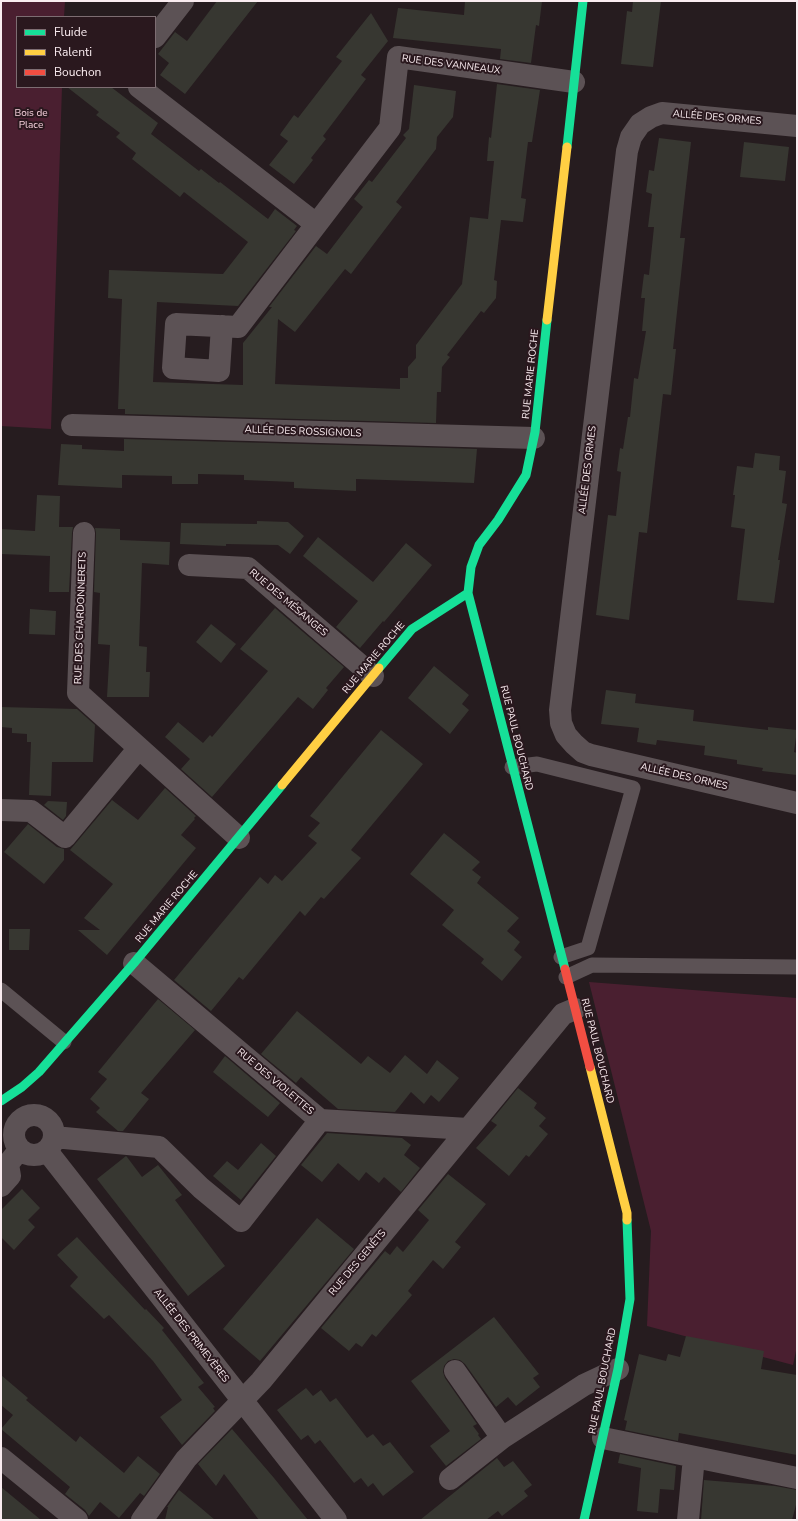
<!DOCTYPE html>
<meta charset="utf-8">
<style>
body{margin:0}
#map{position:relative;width:798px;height:1521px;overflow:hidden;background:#261c1f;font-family:"Nunito Sans",sans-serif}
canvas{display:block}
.frame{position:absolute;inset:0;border:2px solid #faecf0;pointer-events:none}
.legend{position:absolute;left:16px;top:16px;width:140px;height:72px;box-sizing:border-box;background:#2a181e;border:1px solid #7d6d72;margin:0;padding:5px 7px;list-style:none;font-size:12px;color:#faecf0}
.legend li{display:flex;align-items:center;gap:8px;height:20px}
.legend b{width:20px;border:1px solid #7d6d72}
</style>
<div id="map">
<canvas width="798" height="1521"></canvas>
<div class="frame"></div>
<ul class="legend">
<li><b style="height:5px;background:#16e098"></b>Fluide</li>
<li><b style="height:5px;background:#ffcf43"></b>Ralenti</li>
<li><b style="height:5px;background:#f24e42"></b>Bouchon</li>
</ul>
</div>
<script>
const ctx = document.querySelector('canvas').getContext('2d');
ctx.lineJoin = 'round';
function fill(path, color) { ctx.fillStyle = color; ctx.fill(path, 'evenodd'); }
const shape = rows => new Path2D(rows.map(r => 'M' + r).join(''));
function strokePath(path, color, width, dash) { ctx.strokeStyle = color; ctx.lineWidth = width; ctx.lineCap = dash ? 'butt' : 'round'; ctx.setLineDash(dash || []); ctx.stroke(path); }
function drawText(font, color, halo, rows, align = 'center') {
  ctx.font = font + ' "Nunito Sans",sans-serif'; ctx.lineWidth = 4; ctx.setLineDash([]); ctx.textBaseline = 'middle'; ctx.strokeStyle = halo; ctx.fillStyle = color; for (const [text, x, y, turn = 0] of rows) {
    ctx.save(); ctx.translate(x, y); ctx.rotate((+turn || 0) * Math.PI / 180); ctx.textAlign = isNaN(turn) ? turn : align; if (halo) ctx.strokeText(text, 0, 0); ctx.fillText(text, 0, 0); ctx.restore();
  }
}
const green = shape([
 [1,1,65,1,64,17,17,17,17,87,62,87,51,429,1,426],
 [589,982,797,998,797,1346,793,1365,647,1326,651,1231]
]);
const building = shape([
 [217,1,258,1,185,94,160,75,169,63,158,54,175,32,187,41],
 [465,1,542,1,539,26,536,25,531,63,500,59,501,49,393,38,398,8,464,15],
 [633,1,661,1,653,67,621,64,627,11,632,12],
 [371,13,388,41,361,75,366,79,323,136,326,139,311,158,313,160,294,184,269,165,288,141,280,135,281,133,294,115,298,118,342,61,336,57],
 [497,84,540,90,532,142,528,142,521,198,526,199,523,222,501,220,494,280,497,281,496,298,484,313,481,311,447,355,450,357,442,367,441,392,437,392,436,423,125,414,125,409,118,409,122,299,108,298,109,270,223,274,248,242,184,192,180,197,132,159,136,153,116,137,120,133,96,115,99,112,67,87,111,87,158,123,151,134,199,171,201,169,219,183,220,182,268,219,275,209,297,226,294,230,296,231,238,306,157,302,153,382,243,385,243,343,272,307,269,307,316,246,327,254,363,207,354,199,369,180,372,182,406,138,403,135,409,129,414,85,456,91,453,117,437,137,436,149,396,202,402,207,351,274,345,269,295,332,278,319,275,384,400,389,400,378,408,378,408,367,416,358,416,345,462,284,470,217,488,219,494,161,487,161,489,137,491,138],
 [659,138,691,142,680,238,685,238,673,349,676,349,671,395,663,394,647,533,639,532,629,620,596,615,608,515,616,516,621,472,617,471,620,448,623,449,628,417,630,417,634,378,638,379,646,331,642,331,645,298,641,298,644,274,649,275,654,227,648,227,652,194,646,192,649,170,654,171],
 [744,142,789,147,785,181,740,177],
 [124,439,448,448,477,449,474,483,356,479,356,491,294,488,294,482,244,480,244,475,198,474,198,484,172,484,172,476,122,475,122,488,58,485,61,444,82,445,82,449,124,451],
 [755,453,780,456,779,470,786,471,782,503,787,504,778,560,780,560,774,603,737,600,745,529,731,527,735,495,733,495,737,466,753,468],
 [37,495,60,496,59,527,73,527,72,533,69,592,49,592,50,556,1,554,1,529,35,531],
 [257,521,288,522,304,536,290,554,278,545,226,544,226,546,180,544,181,523,257,524],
 [95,528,120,529,120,540,170,542,169,565,142,563,139,646,147,647,146,672,150,672,149,697,107,697,110,645,98,644,100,593,94,592,96,533],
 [318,537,373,582,406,543,432,565,384,622,383,621,360,648,336,627,358,601,303,556],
 [275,608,344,667,326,688,328,690,313,709,298,697,212,797,181,769,190,759,165,737,178,722,203,743,210,735,212,737,268,671,240,649],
 [30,609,56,611,55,635,29,634],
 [211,624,236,644,221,663,196,642],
 [434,666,469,695,462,704,469,710,450,734,408,698],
 [606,690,636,694,635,703,694,710,693,721,768,730,768,727,797,730,794,752,797,753,797,775,762,771,763,768,737,764,737,760,704,755,705,746,657,740,656,745,637,742,639,728,601,724],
 [1,707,77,709,95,725,93,762,52,762,51,796,29,795,31,742,27,742,27,734,12,733,12,728,1,727],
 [381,730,423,764,351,850,361,858,324,899,321,897,305,916,300,911,243,980,239,977,211,1011,174,980,260,877,268,884,275,875,282,881,317,843,308,836,320,823,310,816],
 [165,788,196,816,194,818,195,819,181,835,196,848,107,955,78,930,100,930,84,918,113,884,70,850,112,800,138,820],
 [48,801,67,802,66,816,63,820,44,805],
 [28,824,57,847,64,849,64,860,44,884,4,852],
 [444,833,480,862,472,870,481,877,477,883,519,918,507,931,520,942,514,950,522,957,502,981,481,963,484,959,442,925,454,910,410,874],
 [9,929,30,929,29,950,9,950],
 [158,999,195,1030,141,1093,149,1099,123,1131,118,1131,96,1112,100,1108,90,1099,107,1079,98,1072],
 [297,1011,361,1064,368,1056,390,1073,405,1055,427,1074,437,1060,459,1078,439,1102,431,1095,424,1104,411,1092,395,1112,338,1109,301,1077,296,1083,261,1054],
 [225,1056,280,1103,268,1117,213,1072],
 [518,1088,537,1103,534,1108,546,1118,539,1126,548,1134,529,1157,526,1155,509,1176,476,1148,497,1125,491,1121],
 [327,1133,402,1138,411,1145,404,1155,420,1168,401,1192,384,1177,379,1183,366,1172,359,1181,338,1163,322,1182,301,1165],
 [261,1143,276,1156,241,1200,213,1176,227,1161,238,1170],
 [126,1156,127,1157,142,1177,158,1165,182,1195,175,1200,225,1266,188,1296,97,1179],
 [448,1174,486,1204,455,1242,461,1247,443,1269,433,1260,408,1291,412,1295,376,1337,372,1334,362,1347,356,1343,349,1351,321,1328,385,1251,390,1255,397,1246,403,1252,429,1220,418,1210],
 [22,1189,40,1208,28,1220,35,1227,14,1250,1,1237,1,1210],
 [317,1218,354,1249,260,1361,223,1329],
 [77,1237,145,1310,146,1309,164,1328,162,1330,204,1383,198,1387,215,1407,213,1408,215,1411,182,1445,160,1417,182,1400,153,1361,109,1315,104,1319,70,1286,78,1277,57,1255],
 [494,1317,539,1374,533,1378,540,1387,516,1406,508,1397,496,1407,465,1364,460,1360,454,1359,448,1361,444,1366,443,1372,445,1378,477,1424,473,1426,479,1434,478,1435,481,1439,446,1466,430,1446,450,1431,411,1381],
 [686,1336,764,1351,761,1369,797,1375,797,1455,679,1433,678,1441,625,1430,627,1421,624,1420,639,1354,666,1361,668,1354,680,1357],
 [1,1375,28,1398,26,1400,76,1442,80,1436,124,1473,138,1456,160,1474,144,1496,140,1493,119,1518,100,1502,89,1516,85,1510,65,1494,70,1487,1,1429,13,1415,1,1405],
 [306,1388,313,1396,321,1390,330,1402,336,1398,367,1438,373,1434,383,1446,390,1442,414,1472,383,1496,373,1483,368,1487,361,1478,354,1483,320,1440,315,1444,308,1435,301,1440,277,1410],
 [232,1429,274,1478,308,1520,259,1520,224,1474,216,1486,198,1464],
 [620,1454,676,1466,674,1490,660,1489,658,1513,637,1511,641,1468,618,1463],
 [497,1458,504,1467,513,1461,532,1485,524,1491,528,1496,502,1516,498,1511,486,1520,420,1520],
 [704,1480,775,1486,797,1490,797,1501,792,1520,701,1520],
 [1,1487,41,1520,1,1520],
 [179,1490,201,1508,215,1520,165,1520,168,1507,167,1507]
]);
const lane = shape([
 [512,767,537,764,633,788,588,948,561,957],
 [566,977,592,965,797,967],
 [1,990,64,1042]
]);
const street = shape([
 [155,37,183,1],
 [139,87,316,224],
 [797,126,662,113,651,117,640,124,631,137,627,151,560,710,561,723,566,735,574,744,583,752,591,755,797,803],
 [222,326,219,371,173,368,176,324,238,327,390,128,398,57,574,82],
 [72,425,534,438],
 [84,533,78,693,239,838],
 [189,565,248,568,373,676],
 [1,810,31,811,65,837,139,748],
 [134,963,320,1120,468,1129],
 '14 1135a20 20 0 1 1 40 0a20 20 0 1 1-40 0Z',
 [54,1137,159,1147,201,1188,241,1221,320,1120],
 [47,1151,336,1520],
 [1,1186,10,1176,8,1164,19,1150],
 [455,1371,502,1438],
 [603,1438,797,1478],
 [1,1458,77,1520],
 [450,1479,502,1438,584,1385,618,1369],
 [142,1520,186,1459,261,1381,563,1014,575,1009],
 [688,1520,694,1457]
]);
const fast = shape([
 [567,147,583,1],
 [468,593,565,969],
 [379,668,412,629,468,593,471,567,479,545,498,520,526,475,535,432,547,320],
 [1,1101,22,1087,39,1072,134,963,282,785],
 [584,1520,618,1369,630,1299,627,1220]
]);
const slow = shape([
 [547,320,567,147],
 [282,785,379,668],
 [590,1067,627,1213,627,1220]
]);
const jam = shape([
 [565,969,590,1067]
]);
const streetNames = [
 ["RUE DES VANNEAUX",451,65,7],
 ["ALLÉE DES ORMES",717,118,5],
 ["RUE MARIE ROCHE",531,374,-84],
 ["ALLÉE DES ROSSIGNOLS",303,432,2],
 ["ALLÉE DES ORMES",588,470,-83],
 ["RUE DES MÉSANGES",288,603,40],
 ["RUE DES CHARDONNERETS",81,618,-88],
 ["RUE MARIE ROCHE",374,658,-50],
 ["RUE PAUL BOUCHARD",516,738,76],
 ["ALLÉE DES ORMES",684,777,13],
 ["RUE MARIE ROCHE",167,907,-50],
 ["RUE PAUL BOUCHARD",597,1051,76],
 ["RUE DES VIOLETTES",275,1082,40],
 ["RUE DES GENÊTS",358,1263,-50],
 ["ALLÉE DES PRIMEVÈRES",191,1336,52],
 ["RUE PAUL BOUCHARD",603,1381,-79]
];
const parkNames = [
 ["Bois de",31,114],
 ["Place",31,126]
];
fill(green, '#4a1f30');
fill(building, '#373731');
strokePath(lane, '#5c5255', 15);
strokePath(street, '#5c5255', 22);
strokePath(fast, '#16e098', 9);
strokePath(slow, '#ffcf43', 9);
strokePath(jam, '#f24e42', 9);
drawText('10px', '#faecf0', '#2a181e', streetNames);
drawText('10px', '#f5d0db', '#2a181e', parkNames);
</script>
